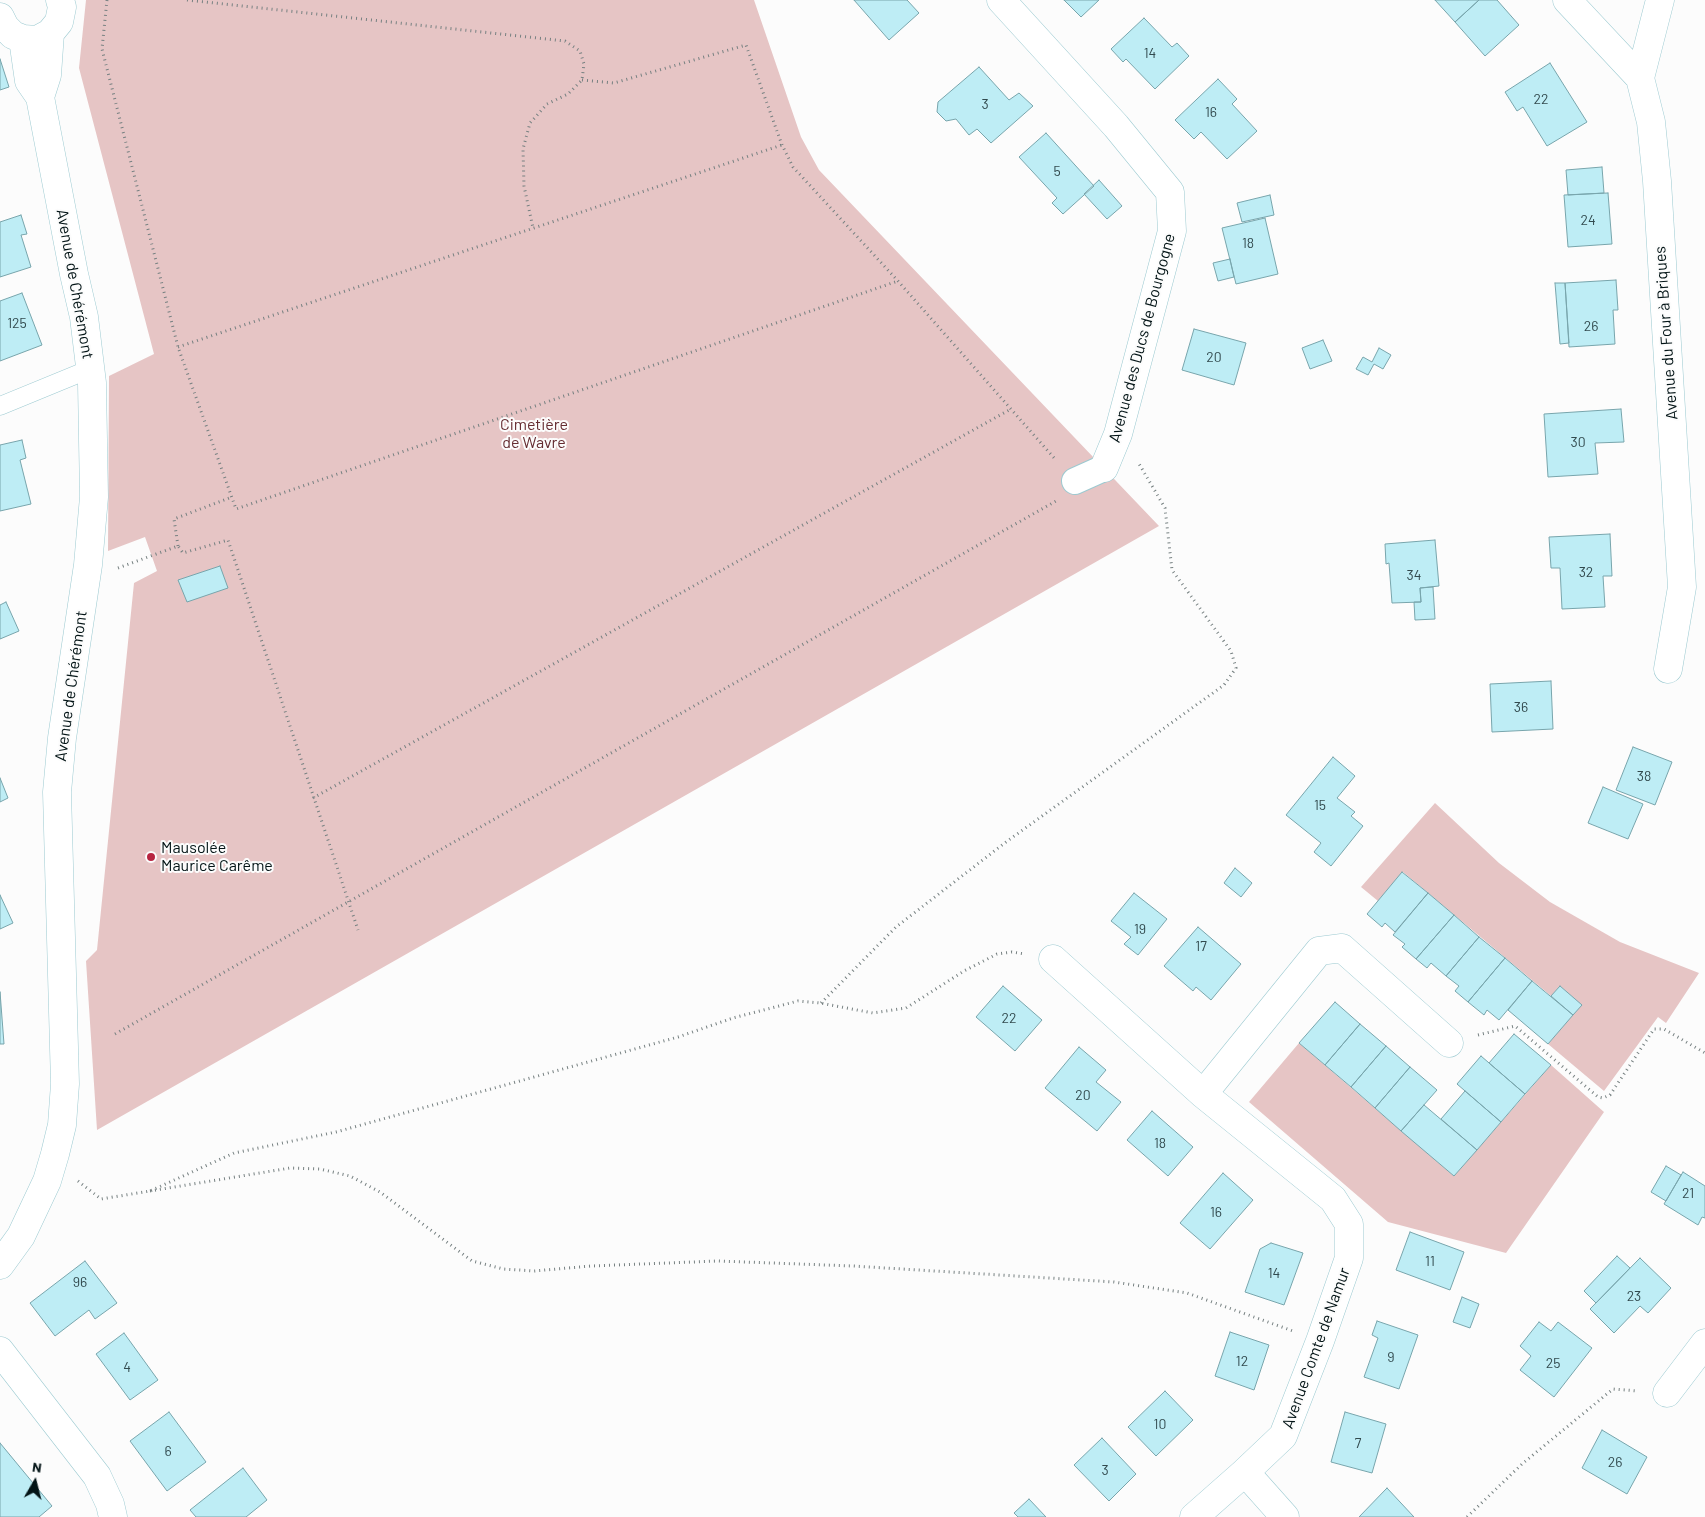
<!DOCTYPE html>
<meta charset="utf-8">
<style>
body{margin:0}
#map{position:relative;width:1705px;height:1517px;overflow:hidden;background:#fcfcfc;font-family:Barlow,sans-serif}
canvas{display:block}
.north{position:absolute;left:10px;top:1457px;width:50px;height:50px;-webkit-text-stroke:4px #fcfcfc;paint-order:stroke;rotate:8deg;font-size:14px;font-weight:700;line-height:20px;text-align:center;color:#031416}
.north::after{content:'';display:block;margin:auto;width:18px;height:22px;background:#031416;clip-path:polygon(50% 0,100% 100%,50% 72%,0 100%)}
</style>
<div id="map">
<canvas width="1705" height="1517"></canvas>
<div class="north">N</div>
</div>
<script>
const g = document.querySelector('canvas').getContext('2d');
g.lineJoin = 'round';
function paint(path, color) {
  g.fillStyle = color;
  g.fill(path, 'evenodd');
}
function poly(rows) {
  const path = new Path2D();
  for (const r of rows) {
    path.moveTo(r[0], r[1]);
    for (let i = 2; i < r.length; i += 2) path.lineTo(r[i], r[i + 1]);
  }
  return path;
}
function stroke(path, color, width, dash) {
  g.strokeStyle = color;
  g.lineWidth = width;
  g.lineCap = dash ? 'butt' : 'round';
  g.setLineDash(dash || []);
  g.stroke(path);
}
function label(font, color, halo, rows, align = 'center') {
  g.font = font + ' Barlow,sans-serif';
  g.lineWidth = 4;
  g.setLineDash([]);
  g.textBaseline = 'middle';
  g.strokeStyle = halo;
  g.fillStyle = color;
  for (const [text, x, y, turn = 0] of rows) {
    g.save();
    g.translate(x, y);
    g.rotate((+turn || 0) * Math.PI / 180);
    g.textAlign = isNaN(turn) ? turn : align;
    if (halo) g.strokeText(text, 0, 0);
    g.fillText(text, 0, 0);
    g.restore();
  }
}
paint(poly([
 [86,0,754,0,801,137,819,170,1159,526,97,1130,86,961,97,950,134,583,157,571,145,537,108,551,109,376,154,354,79,68],
 [1435,803,1499,863,1550,902,1620,942,1699,973,1666,1023,1658,1017,1604,1091,1548,1044,1581,1005,1560,986,1551,996,1403,872,1378,901,1361,887],
 [1299,1043,1454,1176,1551,1065,1604,1112,1506,1253,1388,1222,1249,1102]
]), '#e6c5c5');
const building = poly([
 [854,0,907,0,919,13,889,40,854,0],
 [1064,0,1099,0,1081,17,1064,0],
 [1435,0,1479,0,1455,22,1435,0],
 [1479,0,1497,0,1519,25,1485,56,1455,22,1479,0],
 [1144,18,1172,47,1177,43,1189,56,1155,89,1126,59,1123,62,1111,49,1144,18],
 [0,59,9,87,0,90,0,59],
 [1550,63,1587,122,1547,146,1523,107,1517,111,1505,92,1550,63],
 [979,67,1009,100,1019,93,1033,106,991,143,977,129,969,135,956,119,946,121,937,112,938,102,979,67],
 [1218,79,1237,99,1232,104,1257,131,1227,159,1201,132,1194,139,1175,120,1218,79],
 [1046,133,1094,186,1063,214,1052,203,1057,198,1019,157,1046,133],
 [1602,167,1604,193,1568,195,1566,170,1602,167],
 [1099,180,1122,206,1107,219,1084,194,1099,180],
 [1608,193,1612,244,1568,247,1564,195,1608,193],
 [1270,195,1274,215,1242,222,1237,203,1270,195],
 [21,215,27,234,21,235,31,267,0,277,0,222,21,215],
 [1265,218,1278,274,1236,284,1222,228,1265,218],
 [1230,259,1234,277,1218,281,1213,263,1230,259],
 [1616,280,1618,310,1613,310,1615,344,1569,347,1565,283,1616,280],
 [1555,283,1565,283,1569,343,1560,344,1555,283],
 [22,293,42,345,0,361,0,301,22,293],
 [1194,329,1246,343,1234,385,1182,370,1194,329],
 [1323,340,1332,361,1310,369,1302,348,1323,340],
 [1379,348,1391,355,1383,369,1374,364,1368,375,1356,369,1363,357,1372,362,1379,348],
 [1621,409,1624,442,1595,443,1598,474,1548,477,1544,414,1621,409],
 [22,440,26,458,20,460,31,504,0,511,0,445,22,440],
 [1610,534,1612,576,1603,576,1605,607,1562,609,1560,568,1551,568,1549,537,1610,534],
 [1435,540,1439,586,1420,588,1421,602,1392,603,1389,563,1386,564,1385,544,1435,540],
 [220,566,228,588,187,602,178,580,220,566],
 [1433,587,1435,619,1415,620,1414,602,1421,602,1420,588,1433,587],
 [6,602,19,631,0,639,0,605,6,602],
 [1551,681,1553,729,1492,732,1490,684,1551,681],
 [1633,747,1672,762,1655,805,1616,790,1633,747],
 [1333,757,1355,776,1337,798,1355,812,1351,816,1363,826,1331,866,1314,852,1321,843,1286,815,1333,757],
 [0,778,8,798,0,802,0,778],
 [1603,787,1643,804,1628,839,1588,823,1603,787],
 [1235,868,1252,883,1241,897,1224,883,1235,868],
 [1402,872,1428,893,1395,932,1385,923,1382,927,1367,914,1402,872],
 [1134,893,1167,919,1138,955,1124,944,1131,937,1111,921,1134,893],
 [1428,893,1454,915,1416,959,1402,947,1405,944,1393,935,1428,893],
 [0,895,13,923,0,929,0,895],
 [1454,915,1479,937,1446,976,1431,963,1427,968,1416,959,1454,915],
 [1198,927,1241,964,1211,1000,1196,987,1193,991,1164,966,1198,927],
 [1479,937,1505,958,1468,1002,1455,991,1459,986,1446,976,1479,937],
 [1505,958,1532,981,1499,1020,1487,1010,1484,1015,1468,1002,1505,958],
 [1532,981,1573,1015,1548,1044,1508,1010,1532,981],
 [1003,986,1042,1020,1015,1051,976,1017,1003,986],
 [1560,986,1582,1005,1573,1015,1551,996,1560,986],
 [0,992,4,1044,0,1044,0,992],
 [1335,1002,1360,1024,1325,1065,1299,1043,1335,1002],
 [1360,1024,1386,1046,1351,1087,1325,1065,1360,1024],
 [1514,1034,1551,1065,1525,1094,1489,1063,1514,1034],
 [1386,1046,1410,1067,1375,1108,1351,1087,1386,1046],
 [1079,1047,1106,1070,1096,1082,1121,1102,1097,1131,1045,1088,1079,1047],
 [1481,1056,1525,1094,1501,1122,1457,1084,1481,1056],
 [1410,1067,1437,1090,1401,1131,1375,1108,1410,1067],
 [1465,1091,1501,1122,1477,1150,1441,1119,1465,1091],
 [1424,1105,1477,1150,1454,1176,1401,1131,1424,1105],
 [1152,1111,1193,1147,1168,1176,1127,1140,1152,1111],
 [1666,1166,1681,1175,1666,1201,1651,1192,1666,1166],
 [1683,1172,1705,1186,1705,1218,1702,1217,1698,1225,1664,1204,1683,1172],
 [1223,1173,1253,1200,1210,1249,1180,1223,1223,1173],
 [1410,1232,1464,1252,1450,1290,1396,1270,1410,1232],
 [1271,1243,1303,1253,1284,1305,1245,1292,1260,1249,1271,1243],
 [1617,1256,1630,1268,1596,1303,1584,1291,1617,1256],
 [1640,1258,1671,1288,1648,1313,1640,1306,1614,1333,1590,1309,1640,1258],
 [85,1261,117,1303,95,1319,89,1310,55,1336,30,1303,85,1261],
 [1462,1297,1479,1304,1470,1328,1453,1322,1462,1297],
 [1377,1321,1418,1335,1399,1389,1364,1377,1378,1338,1372,1335,1377,1321],
 [1539,1322,1551,1331,1558,1322,1592,1348,1554,1397,1520,1370,1531,1356,1520,1346,1539,1322],
 [1230,1332,1269,1345,1254,1390,1215,1376,1230,1332],
 [124,1333,158,1380,130,1400,96,1354,124,1333],
 [1165,1391,1193,1420,1156,1456,1128,1427,1165,1391],
 [169,1412,206,1462,167,1491,130,1441,169,1412],
 [1345,1412,1386,1424,1372,1473,1331,1462,1345,1412],
 [1602,1430,1647,1457,1627,1494,1582,1468,1602,1430],
 [1102,1438,1136,1474,1109,1501,1074,1465,1102,1438],
 [0,1443,52,1506,39,1517,0,1517,0,1443],
 [243,1468,267,1500,246,1517,196,1517,190,1510,243,1468],
 [1387,1488,1414,1517,1359,1517,1387,1488],
 [1029,1499,1046,1517,1018,1517,1014,1513,1029,1499]
]);
paint(building, '#beedf5');
stroke(building, '#78a5ac', 1);
const service = poly([
 [0,406,90,369]
]);
const pedestrian = poly([
 [1075,481,1104,468]
]);
const minor = poly([
 [1001,0,1116,126,1170,192,1172,231,1118,434,1104,468],
 [1567,0,1640,78],
 [1660,0,1640,78,1651,122,1657,181,1682,587,1668,669],
 [0,17,5,27,13,35,23,39,37,40,50,33,59,22,62,7,60,0],
 [40,97,47,75,50,33],
 [1053,959,1203,1094,1333,1199,1349,1224,1349,1258,1320,1341,1283,1436,1245,1472,1285,1517],
 [1203,1094,1319,951,1342,948,1449,1043],
 [0,1265,21,1236,47,1181,55,1154,62,1125,65,1084,57,792,62,738,88,565,94,497,92,383,84,317,74,274,40,97,29,81,23,39],
 [0,1351,97,1476,110,1504,113,1517],
 [1667,1393,1705,1343],
 [1194,1517,1245,1472]
]);
stroke(service, '#9ccad1', 19);
stroke(pedestrian, '#9ccad1', 28);
stroke(minor, '#9ccad1', 29);
stroke(poly([
 [107,0,102,49,178,347,236,509,898,281],
 [187,0,565,41,580,51,584,64,582,80,568,94,547,104,530,123,523,149,524,186,533,228],
 [582,80,614,83,746,45,782,145,793,167,898,281,1056,460],
 [178,347,782,145],
 [178,546,174,519,232,497],
 [118,568,178,546,183,553,228,540,358,930],
 [313,798,1011,409],
 [821,1003,896,927,1006,842,1224,685,1236,668,1231,651,1172,570,1165,508,1138,462],
 [115,1034,1056,501],
 [1478,1035,1515,1026,1598,1097,1603,1098,1610,1095,1654,1029,1664,1029,1705,1053],
 [78,1181,101,1199,150,1191,234,1153,336,1132,678,1037,733,1018,798,1001,820,1003,873,1013,906,1008,964,971,997,954,1012,952,1025,954],
 [150,1191,290,1168,320,1169,350,1176,380,1192,472,1261,503,1269,534,1271,591,1266,718,1261,853,1266,1114,1282,1187,1293,1293,1331],
 [1467,1517,1522,1464,1613,1389,1638,1391]
]), '#768081', 3, [1, 4]);
stroke(service, '#fff', 18);
stroke(pedestrian, '#fff', 26);
stroke(minor, '#fff', 28);
for (const [x, y, r, color] of [
 [151,857,5,"#b72541"]
]) {
  const dot = new Path2D();
  dot.arc(x, y, r, 0, 2 * Math.PI);
  g.fillStyle = color;
  g.fill(dot);
  stroke(dot, '#fcfcfc', 2);
}
label('14px', '#324a4e', null, [
 ["14",1150,53],
 ["22",1541,99],
 ["3",985,104],
 ["16",1211,112],
 ["5",1057,171],
 ["24",1588,220],
 ["18",1248,243],
 ["125",17,323],
 ["26",1591,326],
 ["20",1214,357],
 ["30",1578,442],
 ["32",1586,572],
 ["34",1414,575],
 ["36",1521,707],
 ["38",1644,776],
 ["15",1320,805],
 ["19",1140,929],
 ["17",1201,946],
 ["22",1009,1018],
 ["20",1083,1095],
 ["18",1160,1143],
 ["21",1688,1193],
 ["16",1216,1212],
 ["11",1430,1261],
 ["14",1274,1273],
 ["96",80,1282],
 ["23",1634,1296],
 ["9",1391,1357],
 ["12",1242,1361],
 ["25",1553,1363],
 ["4",127,1367],
 ["10",1160,1424],
 ["7",1358,1443],
 ["6",168,1451],
 ["26",1615,1462],
 ["3",1105,1470]
]);
label('16px', '#031416', '#fcfcfc', [
 ["Avenue de Chérémont",75,284,80],
 ["Avenue du Four à Briques",1666,333,-94],
 ["Avenue des Ducs de Bourgogne",1142,338,-75],
 ["Avenue de Chérémont",71,686,-82],
 ["Avenue Comte de Namur",1316,1348,-70]
]);
label('16px', '#652c31', '#fcfcfc', [
 ["Cimetière",534,425],
 ["de Wavre",534,443]
]);
label('16px', '#031416', '#fcfcfc', [
 ["Mausolée",161,848],
 ["Maurice Carême",161,866]
], 'left');
</script>
